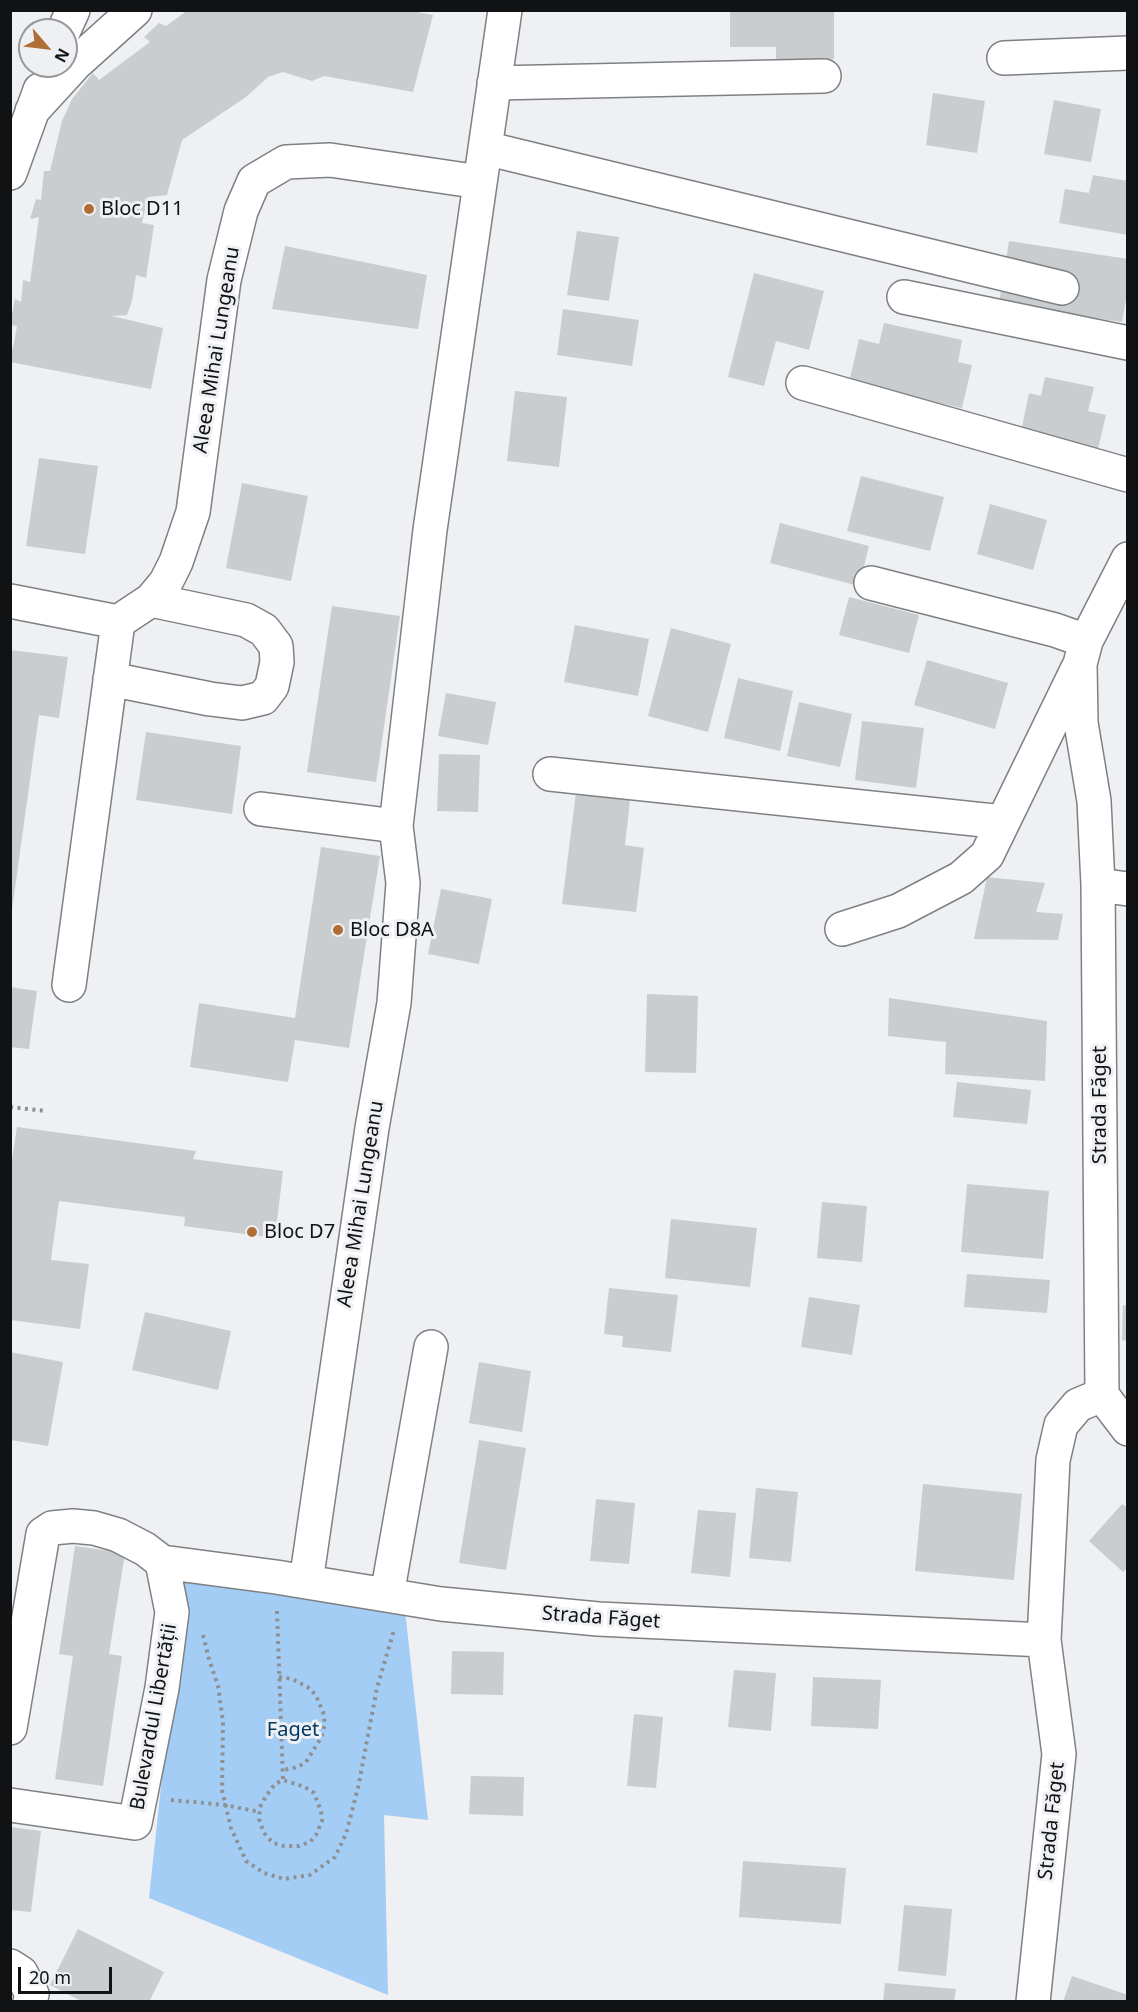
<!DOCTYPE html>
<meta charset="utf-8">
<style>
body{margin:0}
#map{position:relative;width:1138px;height:2012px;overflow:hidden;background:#eef0f3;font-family:"Noto Sans",sans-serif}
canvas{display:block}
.frame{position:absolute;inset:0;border:12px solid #111213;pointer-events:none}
.north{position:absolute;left:18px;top:18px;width:60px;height:60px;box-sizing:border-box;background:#eef0f3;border:2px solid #969799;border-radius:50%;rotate:118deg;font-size:16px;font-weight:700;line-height:24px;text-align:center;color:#111213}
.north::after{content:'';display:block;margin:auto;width:21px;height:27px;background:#ae6e36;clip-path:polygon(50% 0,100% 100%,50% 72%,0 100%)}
.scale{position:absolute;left:18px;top:1967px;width:94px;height:27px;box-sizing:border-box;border:3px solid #111213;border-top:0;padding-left:8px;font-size:18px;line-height:21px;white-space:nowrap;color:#111213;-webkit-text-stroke:4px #eef0f3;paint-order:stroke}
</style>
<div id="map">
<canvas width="1138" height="2012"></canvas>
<div class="frame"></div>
<div class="north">N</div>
<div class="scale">20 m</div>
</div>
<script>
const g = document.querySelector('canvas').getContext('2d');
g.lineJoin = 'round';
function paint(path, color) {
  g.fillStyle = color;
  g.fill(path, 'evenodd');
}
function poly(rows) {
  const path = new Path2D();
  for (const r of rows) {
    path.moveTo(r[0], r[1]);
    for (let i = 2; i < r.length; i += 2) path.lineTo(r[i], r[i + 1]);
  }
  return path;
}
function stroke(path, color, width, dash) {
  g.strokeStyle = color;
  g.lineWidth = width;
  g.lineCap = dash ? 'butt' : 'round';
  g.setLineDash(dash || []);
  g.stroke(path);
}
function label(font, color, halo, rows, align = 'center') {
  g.font = font + ' "Noto Sans",sans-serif';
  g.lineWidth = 6;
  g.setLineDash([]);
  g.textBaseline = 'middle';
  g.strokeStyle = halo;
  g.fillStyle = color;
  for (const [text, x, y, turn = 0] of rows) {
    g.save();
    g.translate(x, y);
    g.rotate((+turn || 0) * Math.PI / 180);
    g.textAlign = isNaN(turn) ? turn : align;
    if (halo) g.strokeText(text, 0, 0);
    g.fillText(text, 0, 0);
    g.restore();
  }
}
paint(poly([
 [184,1572,405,1610,428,1820,384,1815,388,1995,149,1898]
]), '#a3cdf4');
paint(poly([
 [188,10,406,10,433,15,413,92,324,76,312,81,283,72,268,77,246,97,182,140,167,195,148,197,142,223,154,225,146,278,136,275,132,301,127,315,112,316,163,328,151,389,10,362,10,348,13,348,17,326,10,325,15,299,21,302,23,280,30,282,39,217,30,219,36,199,41,200,44,171,50,171,62,121,72,99,93,73,99,80,150,42,144,37,159,23,166,26],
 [730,10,834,10,834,59,776,60,776,47,730,47],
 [933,93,985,101,977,153,926,145],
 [1054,100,1101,109,1091,162,1044,154],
 [1093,175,1128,181,1128,235,1059,223,1065,189,1089,193],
 [577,231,619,237,609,301,567,295],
 [1009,241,1128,259,1128,288,1122,322,999,303],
 [285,246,427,275,418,329,272,309],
 [754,273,824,291,809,350,776,341,764,386,728,377],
 [563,309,639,320,632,366,557,355],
 [884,323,962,340,958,362,972,365,962,408,849,383,859,339,879,344],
 [1045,377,1094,387,1088,411,1106,415,1098,449,1021,432,1029,393,1041,396],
 [515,391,567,397,559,467,507,461],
 [39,458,98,466,85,554,26,546],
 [861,476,944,497,930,551,847,531],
 [242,483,308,496,291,581,226,568],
 [990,504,1047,520,1033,570,977,554],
 [780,523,869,546,859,586,770,563],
 [849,597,919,615,909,653,839,635],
 [332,606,400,616,376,782,307,772],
 [575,625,649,639,638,696,564,682],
 [671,628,731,644,708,732,648,716],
 [10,650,68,657,59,718,39,715,12,910],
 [927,660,1008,683,995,729,914,705],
 [738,678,793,691,780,751,724,738],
 [446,693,496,702,488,745,438,736],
 [799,702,852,714,840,767,787,756],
 [862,721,924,728,916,788,855,780],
 [146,732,241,746,232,814,136,800],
 [439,754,480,755,478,812,437,811],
 [577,784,631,791,625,845,644,848,636,912,562,904],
 [321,847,380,856,349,1048,295,1040,288,1082,190,1067,199,1003,295,1018],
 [987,877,1045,883,1036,912,1063,914,1058,940,974,939],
 [441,889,492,899,479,964,428,954],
 [10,987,37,991,29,1049,10,1047],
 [647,994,698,996,696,1073,645,1072],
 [889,998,1047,1021,1045,1081,945,1074,946,1042,888,1036],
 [957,1082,1031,1090,1027,1124,953,1117],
 [17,1127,196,1151,193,1159,283,1171,275,1238,184,1226,185,1217,59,1201,51,1260,89,1264,80,1329,10,1320,10,1172],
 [967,1184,1049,1191,1043,1259,961,1252],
 [822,1202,867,1206,862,1262,817,1258],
 [671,1219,757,1228,750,1287,665,1278],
 [967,1274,1050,1280,1047,1313,964,1307],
 [609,1288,678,1295,671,1352,622,1347,623,1336,604,1334],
 [809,1297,860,1305,852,1355,801,1347],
 [1123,1305,1128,1306,1128,1341,1122,1340],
 [145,1312,231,1331,218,1390,132,1370],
 [10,1352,63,1362,48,1446,10,1440],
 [479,1362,531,1371,522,1432,469,1423],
 [479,1440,526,1448,506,1570,459,1563],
 [923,1484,1022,1494,1014,1580,915,1571],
 [756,1488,798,1492,791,1562,749,1558],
 [596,1499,635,1503,629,1564,590,1561],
 [1122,1504,1128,1508,1128,1567,1123,1572,1089,1541],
 [698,1510,736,1513,730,1577,691,1573],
 [75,1546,125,1553,109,1654,122,1656,103,1786,55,1779,73,1656,59,1654],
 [452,1651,504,1652,503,1695,451,1694],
 [734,1670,776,1673,771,1731,728,1727],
 [813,1677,881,1680,878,1729,811,1726],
 [634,1714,663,1717,656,1788,627,1786],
 [471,1776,524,1777,523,1816,469,1814],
 [10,1827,41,1831,31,1912,10,1910],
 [743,1861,846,1868,841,1924,739,1917],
 [904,1905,952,1909,946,1976,898,1971],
 [78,1929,164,1972,149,2002,83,2002,50,1985],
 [1072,1976,1128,1995,1128,2002,1063,2002],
 [885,1983,956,1989,954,2002,883,2002]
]), '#cacdcf');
const minor = poly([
 [1004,58,1128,53],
 [494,83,824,76],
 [485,148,1062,288],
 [904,297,1128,343],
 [803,383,1128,475],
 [871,583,1055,630,1086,641],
 [10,601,118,622,151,600,166,582,176,562,193,512,224,280,241,211,254,181,286,162,330,160,480,182],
 [110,679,210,699,242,703,263,698,272,686,277,662,276,646,264,630,246,620,151,600],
 [550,774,1003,822],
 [261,809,396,826],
 [1098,885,1128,889],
 [842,929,898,911,961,878,987,855,1078,668],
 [69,985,118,622],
 [1102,1395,1098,885,1094,801,1081,723,1080,664,1086,641,1128,559],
 [1102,1395,1128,1429],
 [162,1562,276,1577,441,1604,598,1619,1044,1640],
 [306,1582,372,1128,394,1003,403,883,396,826,430,530,505,10],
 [387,1595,431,1347],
 [10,1728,43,1534,52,1528,73,1526,94,1528,118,1535,145,1549,162,1562,172,1612,162,1688,135,1823,10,1805],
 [10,1966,21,1973,32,1994,30,2002],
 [1033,2002,1059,1754,1044,1640,1053,1460,1061,1425,1078,1405,1102,1395]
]);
const major = poly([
 [64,30,73,10],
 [32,111,75,64,135,10],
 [10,173,40,90]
]);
stroke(minor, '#7e8082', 36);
stroke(major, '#7e8082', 36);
stroke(poly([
 [10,1107,46,1111],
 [277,1611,283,1780,275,1784,266,1796,260,1807,259,1819,264,1833,273,1843,284,1846,299,1846,310,1842,316,1835,322,1821,321,1811,314,1793,305,1787,283,1780],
 [203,1635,209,1659,218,1686,223,1722,222,1790,231,1828,246,1861,264,1873,284,1879,310,1875,335,1857,346,1834,358,1788,377,1688,394,1630],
 [279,1677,292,1679,311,1689,317,1698,323,1712,325,1724,321,1738,306,1762,298,1767,283,1770],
 [171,1800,225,1805,260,1812]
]), '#8f9093', 4, [3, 4.5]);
stroke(minor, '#fff', 33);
stroke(major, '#fff', 33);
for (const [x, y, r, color] of [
 [89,209,6,"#ae6e36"],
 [338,930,6,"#ae6e36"],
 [252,1232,6,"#ae6e36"]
]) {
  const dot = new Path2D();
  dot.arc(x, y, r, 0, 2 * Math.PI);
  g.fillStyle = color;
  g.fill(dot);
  stroke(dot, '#eef0f3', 2);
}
label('20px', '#111213', '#eef0f3', [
 ["Bloc D11",101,209],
 ["Bloc D8A",350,930],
 ["Bloc D7",264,1232]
], 'left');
label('20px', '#111213', '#eef0f3', [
 ["Aleea Mihai Lungeanu",217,350,-81],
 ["Strada Făget",1100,1105,-90],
 ["Aleea Mihai Lungeanu",361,1204,-81],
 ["Strada Făget",601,1618,4],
 ["Bulevardul Libertății",154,1717,-80],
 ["Strada Făget",1052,1821,-84]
]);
label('20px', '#003a63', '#eef0f3', [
 ["Faget",293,1730]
]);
</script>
